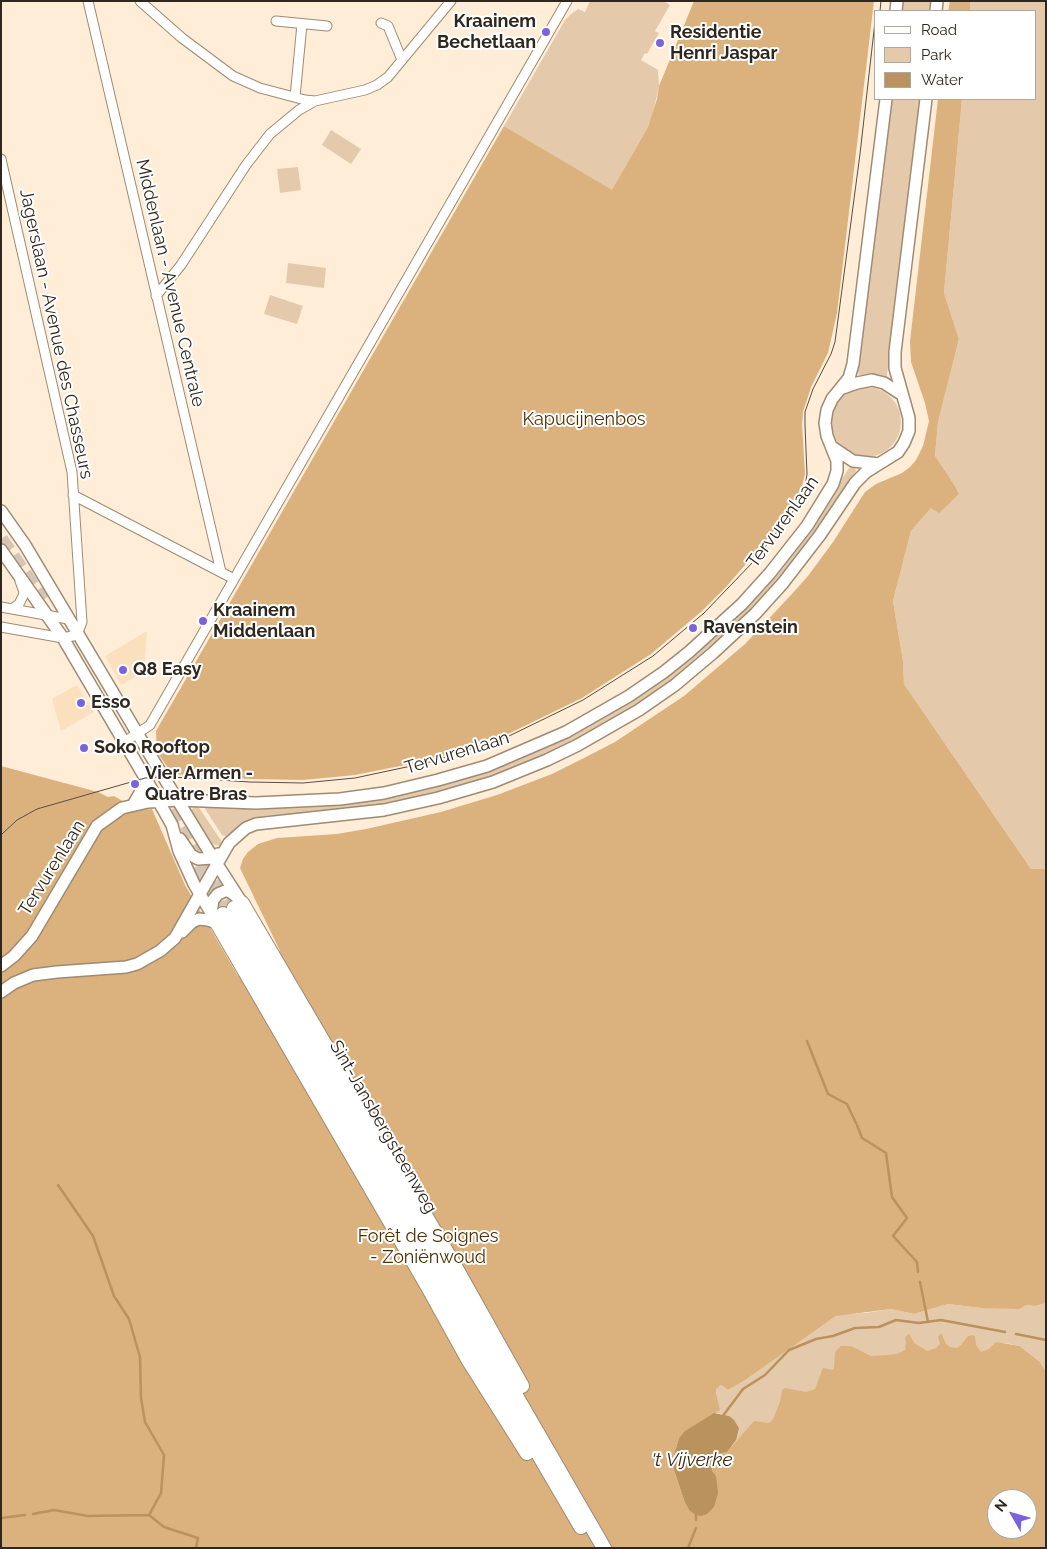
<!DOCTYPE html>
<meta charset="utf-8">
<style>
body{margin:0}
#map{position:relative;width:1047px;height:1549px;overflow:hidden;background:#ffedd7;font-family:Raleway,sans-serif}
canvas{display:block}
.frame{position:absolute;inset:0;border:2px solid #2f271d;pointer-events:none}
.legend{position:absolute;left:874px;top:10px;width:162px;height:90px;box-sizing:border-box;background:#fff;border:1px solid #aca9a5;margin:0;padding:6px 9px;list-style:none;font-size:15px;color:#2f271d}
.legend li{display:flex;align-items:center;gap:10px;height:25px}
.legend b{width:25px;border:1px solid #aca9a5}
.north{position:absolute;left:987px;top:1489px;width:50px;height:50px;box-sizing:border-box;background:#fff;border:1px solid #aca9a5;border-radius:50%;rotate:308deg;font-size:14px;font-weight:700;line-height:20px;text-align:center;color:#2f271d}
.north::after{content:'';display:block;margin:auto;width:18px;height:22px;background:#7b62dd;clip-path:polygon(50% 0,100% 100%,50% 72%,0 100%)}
</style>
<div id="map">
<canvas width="1047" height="1549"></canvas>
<div class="frame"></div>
<ul class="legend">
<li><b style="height:6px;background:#fff"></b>Road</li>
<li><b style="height:14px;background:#e4caab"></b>Park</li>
<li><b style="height:14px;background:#b9925d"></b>Water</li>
</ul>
<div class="north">N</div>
</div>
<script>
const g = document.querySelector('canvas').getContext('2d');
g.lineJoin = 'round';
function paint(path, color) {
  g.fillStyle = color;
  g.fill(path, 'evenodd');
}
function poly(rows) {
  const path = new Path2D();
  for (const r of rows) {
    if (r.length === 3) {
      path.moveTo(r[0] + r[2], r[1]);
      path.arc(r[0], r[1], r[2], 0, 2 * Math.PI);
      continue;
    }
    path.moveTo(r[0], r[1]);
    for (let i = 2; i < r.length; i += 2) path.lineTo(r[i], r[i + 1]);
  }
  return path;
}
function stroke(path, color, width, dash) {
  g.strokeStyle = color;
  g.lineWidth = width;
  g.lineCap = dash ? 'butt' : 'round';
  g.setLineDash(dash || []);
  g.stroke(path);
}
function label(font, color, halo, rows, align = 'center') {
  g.font = font + ' Raleway,sans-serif';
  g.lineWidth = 4;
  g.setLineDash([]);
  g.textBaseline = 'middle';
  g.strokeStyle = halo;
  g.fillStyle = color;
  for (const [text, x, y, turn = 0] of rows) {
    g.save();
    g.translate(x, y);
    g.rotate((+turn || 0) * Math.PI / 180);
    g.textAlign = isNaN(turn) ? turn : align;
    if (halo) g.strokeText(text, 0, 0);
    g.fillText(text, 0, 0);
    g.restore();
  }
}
paint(poly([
 [147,631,144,672,121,685,105,656],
 [77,685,94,712,61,731,52,699]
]), '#fbe0be');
paint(poly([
 [590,1,664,1,670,5,655,31,659,33,647,54,645,53,641,60,658,70,659,86,653,113,648,127,612,191,504,126,565,20,570,15,578,9,585,12],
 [901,1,931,1,930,11,900,11],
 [970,1,1046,1,1046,869,1031,869,904,684,903,661,893,601,911,531,931,508,959,494,955,486,935,457,938,422,959,339,944,293,962,99,1036,99,1036,11,970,11],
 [890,99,920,99,887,375,886,378,872,375,859,375,857,370],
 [331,130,361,149,351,164,322,145],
 [298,167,301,190,280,193,277,169],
 [288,263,326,268,324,288,286,283],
 [270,295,303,306,297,324,264,314],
 [866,422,35],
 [852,466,855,468,856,471,848,484,797,558,743,620,704,655,667,685,622,715,587,735,554,752,492,777,460,787,388,804,311,813,264,816,243,824,227,837,222,835,205,809,207,806,271,808,336,804,499,766,696,651,831,496,849,468],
 [195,805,198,806,222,842,219,846,213,844,191,811],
 [1046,1303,1046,1372,1040,1362,1020,1346,1005,1343,696,1515,723,1414,714,1413,717,1388,721,1385,728,1390,744,1381,836,1316,842,1314,866,1313,891,1309,914,1314,948,1304,981,1308,1026,1305,1035,1306]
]), '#e4caab');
paint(poly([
 [694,1,874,1,837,313,828,353,811,387,803,412,802,425,805,474,802,486,790,512,727,586,702,611,651,654,582,698,506,735,430,760,355,775,303,780,250,779,172,774,157,752,156,731,504,126,612,190,648,127,657,99,659,86],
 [950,1,970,1,970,11,948,11],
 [938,99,962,99,944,293,959,339,938,422,935,456,955,486,959,494,939,513,931,508,911,531,893,601,903,661,904,684,1031,869,1046,869,1046,1303,1035,1306,1026,1305,1019,1309,981,1308,948,1304,914,1314,891,1309,836,1316,744,1381,728,1390,721,1385,717,1388,716,1393,720,1410,686,1431,679,1438,673,1458,674,1470,685,1503,689,1510,716,1476,712,1471,712,1460,715,1454,727,1452,754,1421,769,1423,773,1419,780,1402,782,1390,785,1388,806,1392,815,1389,823,1368,832,1370,834,1368,835,1352,841,1346,851,1346,871,1356,888,1355,897,1354,905,1350,906,1343,905,1338,908,1334,910,1335,914,1343,927,1351,936,1348,940,1344,938,1337,941,1333,946,1344,950,1347,957,1348,961,1345,968,1336,973,1335,975,1336,976,1345,981,1352,989,1349,996,1342,1020,1346,1040,1362,1046,1372,1046,1548,1,1548,1,766,98,792,108,797,114,796,138,810,152,809,185,885,238,976,280,951,240,868,243,859,248,852,258,844,277,838,337,834,366,829,441,812,497,795,552,774,584,758,615,742,684,696,745,644,791,595,808,576,833,542,865,492,876,484,902,473,910,467,916,460,923,446,929,421,925,403,911,362,910,341],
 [997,1499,1027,1499,1027,1529,997,1529]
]), '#dbb27d');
paint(poly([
 [714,1413,729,1416,734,1420,739,1428,736,1440,727,1452,716,1454,712,1460,712,1471,716,1476,718,1493,714,1507,707,1514,701,1516,696,1515,689,1510,685,1503,674,1470,673,1458,679,1438,685,1431]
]), '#b9925d');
stroke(poly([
 [807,1041,828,1094,847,1104,856,1123],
 [857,1125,862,1138,886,1153,892,1197,907,1218,893,1236,917,1262,918,1272],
 [58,1185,93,1236,114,1296,129,1319,140,1357,141,1398,145,1422,164,1455,161,1493,149,1515],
 [920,1282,928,1322],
 [1016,1334,1046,1340],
 [722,1417,743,1389,765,1375,789,1350,816,1339,833,1336,855,1328,879,1327,896,1320,919,1323,941,1320,1005,1332],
 [33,1514,54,1510,88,1516,149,1515,164,1527,198,1538,196,1548],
 [696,1514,696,1520],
 [1,1518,25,1515],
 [688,1548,696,1528]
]), '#b9925d', 2.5);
stroke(poly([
 [1,539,43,600],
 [165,789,234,908],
 [187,848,223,914]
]), '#d5c5b2', 14, [14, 7]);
const minor = poly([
 [88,1,221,572],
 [140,1,182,38,233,76,260,88,305,100,315,101],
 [276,21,327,26],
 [381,23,388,26,402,60],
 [295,97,302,24],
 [1,159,72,472,82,622,77,635,63,638,1,627],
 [156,296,181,265,246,165,270,134,299,110,315,101,365,90,377,85,388,77,451,1],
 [73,495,234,579],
 [1,607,68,619],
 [12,609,19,604,23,596,24,592,20,581],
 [124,742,150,725,567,1]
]);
const major = poly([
 [896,11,897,1],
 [936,11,937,1],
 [840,389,857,383,872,380,884,383,901,394],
 [832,447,853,461,879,464],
 [1,511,25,545,158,768,213,858,242,903],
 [1,550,63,638,147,781,172,825,179,851,194,884,217,923],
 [133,805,147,781],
 [180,839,191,855,198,859,213,858,218,854],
 [211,913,213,900,218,894,225,891,229,891,238,898],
 [182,932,192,922,199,919,208,920,217,923],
 [1,966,14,956,32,936,97,826,122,808,148,802,178,800,256,803,340,799,384,793,438,780,487,766,566,732,629,696,664,672,689,652,742,604,770,573,807,526,833,484,837,471,837,461,827,436,825,423,827,410,832,399,849,378,853,364,886,99],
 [1,992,14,983,33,975,57,972,126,967,137,964,160,951,175,938,229,843,246,828,256,824,384,810,438,798,493,782,547,760,578,745,639,710,675,685,713,653,755,614,783,583,820,535,855,483,866,472,898,452,904,443,909,431,909,418,895,368,895,352,926,99]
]);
const highway = poly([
 [242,903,452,1261,522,1386],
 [234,908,604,1548],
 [223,914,581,1527],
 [217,923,428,1287,469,1361,527,1453]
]);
stroke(minor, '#9f8b72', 11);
stroke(major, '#9f8b72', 14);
stroke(highway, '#9f8b72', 16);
stroke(minor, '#fff', 9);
stroke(major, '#fff', 11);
stroke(highway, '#fff', 14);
stroke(poly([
 [880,11,881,1],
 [1,835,17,820,37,809,145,778,172,777,250,782,303,783,355,778,430,762,507,737,583,700,653,656,704,613,753,562,792,513,805,487,807,474,805,425,805,412,813,389,831,354,835,342,860,154,876,13]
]), '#584e42', 1);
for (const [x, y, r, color] of [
 [546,32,5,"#7b62dd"],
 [660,43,5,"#7b62dd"],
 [203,621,5,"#7b62dd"],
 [693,628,5,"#7b62dd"],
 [123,670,5,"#7b62dd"],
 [81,703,5,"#7b62dd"],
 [84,748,5,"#7b62dd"],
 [135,784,5,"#7b62dd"]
]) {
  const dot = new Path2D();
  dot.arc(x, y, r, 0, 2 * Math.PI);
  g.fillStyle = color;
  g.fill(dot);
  stroke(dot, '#fff', 2);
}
label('bold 18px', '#2f271d', '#fff', [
 ["Kraainem",536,22,"right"],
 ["Bechetlaan",536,43,"right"],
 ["Residentie",670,33],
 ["Henri Jaspar",670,54],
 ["Kraainem",213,611],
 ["Middenlaan",213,632],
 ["Ravenstein",703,628],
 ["Q8 Easy",133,670],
 ["Esso",91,703],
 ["Soko Rooftop",94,748],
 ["Vier Armen -",145,774],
 ["Quatre Bras",145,795]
], 'left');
label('18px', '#2f271d', '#fff', [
 ["Middenlaan - Avenue Centrale",170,283,77],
 ["Jagerslaan - Avenue des Chasseurs",56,334,78],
 ["Tervurenlaan",783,522,-54],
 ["Tervurenlaan",457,753,-17],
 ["Tervurenlaan",52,868,-58],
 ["Sint-Jansbergsteenweg",383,1127,60]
]);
label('18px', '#4c3104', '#fff', [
 ["Kapucijnenbos",584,420],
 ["Forêt de Soignes",428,1237],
 ["- Zoniënwoud",428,1258]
]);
label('italic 19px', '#3d2b13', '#fff', [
 ["'t Vijverke",692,1460]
]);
</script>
